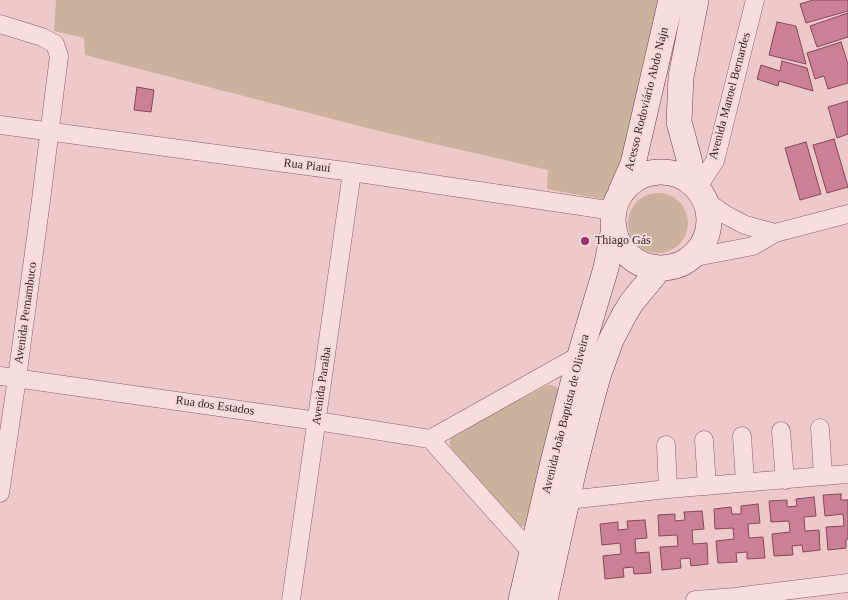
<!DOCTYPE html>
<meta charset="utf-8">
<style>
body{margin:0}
canvas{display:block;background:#edcac9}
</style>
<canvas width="848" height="600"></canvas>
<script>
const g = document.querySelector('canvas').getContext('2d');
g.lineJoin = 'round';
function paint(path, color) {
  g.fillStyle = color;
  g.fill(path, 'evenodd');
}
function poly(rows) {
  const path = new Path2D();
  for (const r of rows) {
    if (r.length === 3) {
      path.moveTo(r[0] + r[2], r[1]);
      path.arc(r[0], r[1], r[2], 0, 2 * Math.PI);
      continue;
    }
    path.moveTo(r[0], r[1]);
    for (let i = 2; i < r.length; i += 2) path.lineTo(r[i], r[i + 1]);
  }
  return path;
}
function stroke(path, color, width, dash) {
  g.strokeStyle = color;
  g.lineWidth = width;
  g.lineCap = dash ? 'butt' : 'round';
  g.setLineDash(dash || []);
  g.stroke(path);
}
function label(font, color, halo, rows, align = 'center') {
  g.font = font + ' "Times New Roman",serif';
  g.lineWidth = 4;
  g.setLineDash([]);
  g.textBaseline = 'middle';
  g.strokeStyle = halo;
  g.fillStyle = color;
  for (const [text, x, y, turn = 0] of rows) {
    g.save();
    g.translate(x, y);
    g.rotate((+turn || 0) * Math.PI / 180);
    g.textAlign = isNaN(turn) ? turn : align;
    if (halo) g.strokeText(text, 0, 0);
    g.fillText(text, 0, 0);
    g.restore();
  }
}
paint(poly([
 [56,0,663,0,617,191,602,199,547,189,548,170,379,131,85,55,84,38,54,31],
 [658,223,30],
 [548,385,552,385,557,387,559,389,526,526,520,526,517,525,451,448,450,442,450,438,456,432]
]), '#ccb19d');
const building = poly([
 [813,0,848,0,848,11,806,23,800,4,813,0],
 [848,13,848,37,817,47,810,26,848,13],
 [777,22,796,26,806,64,769,55,777,22],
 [841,42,848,64,848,83,828,89,824,76,815,79,807,53,841,42],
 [782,61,807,68,813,91,779,81,778,86,757,79,761,65,780,71,782,61],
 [137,87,154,90,151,112,134,110,137,87],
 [848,101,848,134,837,138,828,107,848,101],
 [834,139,848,187,827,193,813,145,834,139],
 [806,142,821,194,800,200,785,148,806,142],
 [841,494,841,500,848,500,848,539,846,539,846,548,828,550,826,527,844,526,843,514,825,516,823,495,841,494],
 [814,497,816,516,804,517,805,531,819,530,820,550,803,552,802,545,792,546,793,555,774,556,772,534,790,532,789,521,771,522,769,501,787,500,787,507,797,506,796,499,814,497],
 [758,504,760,523,748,524,749,538,763,537,765,558,747,559,747,552,736,553,737,562,718,563,716,541,734,539,733,528,715,529,714,509,731,507,732,514,741,514,741,506,758,504],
 [702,511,704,529,692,530,693,544,707,543,708,564,691,566,690,558,680,559,681,568,662,570,660,547,678,546,677,535,659,536,658,515,675,514,675,521,685,520,684,512,702,511],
 [645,520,647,538,635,539,636,553,649,552,651,573,634,574,633,567,623,568,624,577,605,579,603,556,621,554,620,543,602,545,600,524,618,522,618,530,628,529,627,521,645,520]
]);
paint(building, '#ca8195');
stroke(building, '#884558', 1);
const street = poly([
 [0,24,42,37,55,44,59,56,40,208,17,378,0,493],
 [0,125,352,172,614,211],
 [697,188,715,161,755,0],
 [706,201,726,215,745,225,775,233],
 [691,258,753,246,775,233,848,214],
 [0,376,317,421,430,439,580,355],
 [820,428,823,476],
 [781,431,785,480],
 [742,436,745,482],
 [430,439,532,553],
 [704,440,707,486],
 [666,445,668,489],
 [568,500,668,489,848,474],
 [291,600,352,172],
 [695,600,735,597,848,583]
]);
const secondary = poly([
 [661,220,48],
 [694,184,689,159,679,122,681,77,696,0],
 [621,191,633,164,671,0],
 [521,600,553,462,580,355,606,268,614,228],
 [545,600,574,469,588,413,598,376,611,340,624,315,632,302,660,268]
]);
stroke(street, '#895e65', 19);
stroke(secondary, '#6b4149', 26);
stroke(street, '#f8dddd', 18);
stroke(secondary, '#f8dddd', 25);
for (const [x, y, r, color] of [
 [585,241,5,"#963077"]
]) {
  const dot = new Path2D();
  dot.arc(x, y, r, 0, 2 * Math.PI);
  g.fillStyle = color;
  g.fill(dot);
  stroke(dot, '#f5dad9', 2);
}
label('12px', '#3a2126', '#f5dad9', [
 ["Avenida Manoel Bernardes",730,96,-75],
 ["Acesso Rodoviário Abdo Najn",647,99,-76],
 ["Rua Piauí",307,166,7],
 ["Avenida Pernambuco",26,313,-82],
 ["Avenida Paraíba",322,386,-82],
 ["Rua dos Estados",215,406,8],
 ["Avenida João Baptista de Oliveira",566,414,-76]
]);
label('12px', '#3a2126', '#f5dad9', [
 ["Thiago Gás",595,241]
], 'left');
</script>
